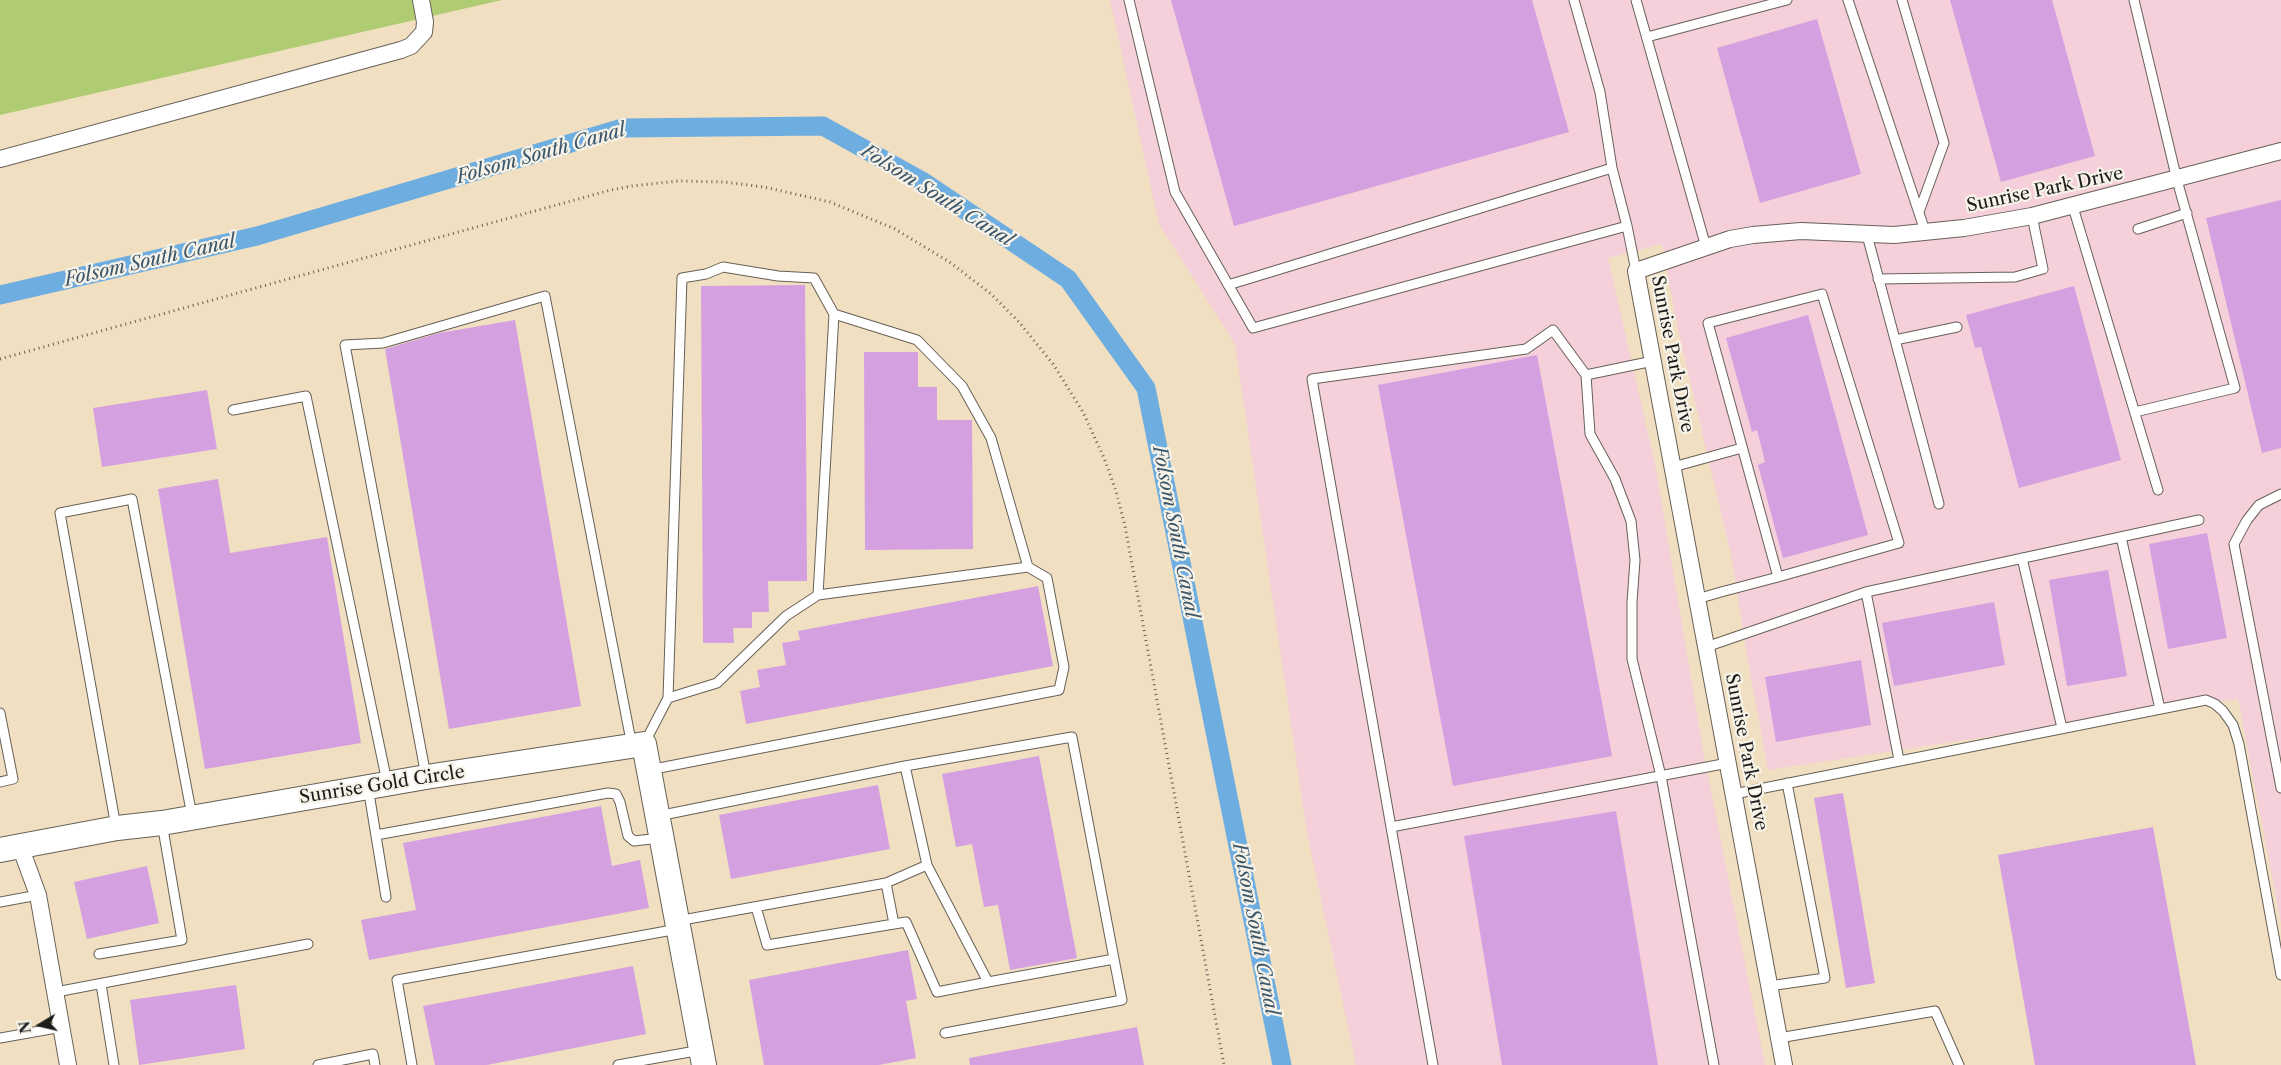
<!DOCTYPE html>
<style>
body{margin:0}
#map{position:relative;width:2281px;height:1065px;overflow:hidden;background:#f1dfc1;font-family:"Libre Caslon Text",serif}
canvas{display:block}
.north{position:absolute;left:15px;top:1000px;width:50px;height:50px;-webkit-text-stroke:4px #f7f3e8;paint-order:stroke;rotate:261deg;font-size:14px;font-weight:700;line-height:20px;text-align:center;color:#1c1c1c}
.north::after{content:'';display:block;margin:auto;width:18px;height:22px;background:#1c1c1c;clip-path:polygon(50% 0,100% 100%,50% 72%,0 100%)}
</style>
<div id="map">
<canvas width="2281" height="1065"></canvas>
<div class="north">N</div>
</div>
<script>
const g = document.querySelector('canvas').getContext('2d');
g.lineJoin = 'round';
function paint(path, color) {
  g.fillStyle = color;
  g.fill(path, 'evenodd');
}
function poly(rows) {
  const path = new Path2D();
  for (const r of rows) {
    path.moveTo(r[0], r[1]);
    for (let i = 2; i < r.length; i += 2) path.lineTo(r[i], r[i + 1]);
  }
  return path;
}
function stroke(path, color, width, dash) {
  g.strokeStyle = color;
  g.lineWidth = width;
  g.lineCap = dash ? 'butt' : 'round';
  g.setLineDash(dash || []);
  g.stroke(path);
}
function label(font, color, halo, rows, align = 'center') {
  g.font = font + ' "Libre Caslon Text",serif';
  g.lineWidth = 4.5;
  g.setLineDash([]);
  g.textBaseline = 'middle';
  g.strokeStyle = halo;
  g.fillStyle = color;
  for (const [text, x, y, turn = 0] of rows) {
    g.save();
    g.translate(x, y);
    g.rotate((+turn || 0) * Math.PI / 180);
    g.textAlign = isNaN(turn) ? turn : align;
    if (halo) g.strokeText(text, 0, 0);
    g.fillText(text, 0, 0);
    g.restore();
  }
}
paint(poly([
 [1110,0,2281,0,2281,923,2238,699,1768,770,1746,650,1732,560,1677,325,1662,244,1608,258,1655,464,1704,755,1765,1065,1356,1065,1307,833,1235,344,1159,224]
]), '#f5cfd9');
paint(poly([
 [0,0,502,0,0,115]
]), '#afcc73');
stroke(poly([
 [0,295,257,236,622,128,823,126,922,181,1068,279,1146,388,1282,1065]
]), '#6dade0', 19);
paint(poly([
 [1171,0,1532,0,1569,132,1234,226],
 [1950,0,2052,0,2095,156,2001,182],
 [1817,19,1861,174,1760,203,1717,48],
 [2281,200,2281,448,2262,453,2206,218],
 [805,285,807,581,768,581,769,612,752,612,752,628,733,628,734,643,703,643,701,286],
 [2074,286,2121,460,2019,488,1981,347,1975,348,1966,315],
 [1808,315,1868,535,1783,558,1758,465,1765,462,1757,430,1752,432,1726,338],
 [515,320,581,706,449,729,385,349,439,333],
 [864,352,918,352,918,387,937,387,937,420,972,420,973,549,865,550],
 [1537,355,1612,756,1453,786,1378,385],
 [207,390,217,449,102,467,93,408],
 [218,479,230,553,327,537,361,743,205,769,158,489],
 [2207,533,2227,638,2168,649,2149,544],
 [2108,570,2127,676,2067,686,2049,580],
 [1038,586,1053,666,746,724,740,691,760,687,757,670,786,665,782,643,800,640,798,631],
 [1994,602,2005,665,1894,686,1882,623],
 [1861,660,1871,725,1776,742,1765,677],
 [1039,756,1077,958,1010,970,998,905,984,907,972,844,956,847,942,774],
 [878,785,890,849,731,879,719,815],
 [1843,793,1875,983,1846,988,1814,798],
 [601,806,612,866,640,860,649,908,369,960,361,920,416,910,403,843],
 [1616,811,1658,1065,1502,1065,1464,836],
 [2153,827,2196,1065,2035,1065,1998,855],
 [147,866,159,923,87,939,74,882],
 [908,950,917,999,906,1001,916,1058,879,1065,764,1065,749,980],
 [633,966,646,1034,487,1065,435,1065,423,1006],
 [236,985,245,1049,139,1065,130,1000],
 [1137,1027,1144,1065,970,1065,969,1058]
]), '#d5a0e0');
const lane = poly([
 [1129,0,1175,192,1253,328,1627,226,1636,271],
 [1636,0,1706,247],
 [1848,0,1925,231],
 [1902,0,1944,143,1919,212],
 [2134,0,2177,180,2235,388,2135,412],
 [1647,37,1787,0],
 [1612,168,1627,226],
 [2073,207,2158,490],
 [2138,229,2187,213],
 [1867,235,1939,504],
 [1878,279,2015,277,2043,269,2032,216],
 [1228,285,1612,168,1600,92,1574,0],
 [1895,340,1957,327],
 [1586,375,1590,434,1615,479,1631,521,1635,560,1632,602,1632,659,1661,776,1714,1065],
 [233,410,306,396,387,782],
 [1673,467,1742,448],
 [2281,494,2259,505,2247,520,2234,544,2281,788],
 [2121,537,2160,709],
 [2022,558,2062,728],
 [1866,592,1899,760],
 [1697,599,1721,592,1778,577,1899,543,1822,294,1708,323,1778,577],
 [1706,647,1866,592,2199,520],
 [668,698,682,278,706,274,723,267,778,276,814,278,834,314],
 [0,713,13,779,0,782],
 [644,744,668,698,717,683,786,616,818,595,1028,567,991,438,962,386,917,340,834,314,818,595],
 [649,770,1059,690,1064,667,1047,578,1028,567],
 [426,776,345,345,383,343,545,296,632,746],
 [368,787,386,897],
 [1734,794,2206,700,2215,704,2223,711,2233,725,2239,744,2281,975],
 [658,816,905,766],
 [116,827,60,513,132,499,192,816],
 [1391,827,1312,379,1526,349,1553,330,1586,375,1653,361],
 [376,835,608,793,616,794,620,802,628,836,634,841,660,838],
 [0,902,38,895],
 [756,907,767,945,894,924,886,883],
 [677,921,886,883,927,865,988,982,1114,959,1072,737,905,766,927,865],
 [894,924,906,922,937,992,988,982],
 [99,954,182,940,162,823],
 [101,984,114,1065],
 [1769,986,1825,978,1787,783],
 [56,992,308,944],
 [945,1033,1122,1000,1114,959],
 [0,1038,62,1027],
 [1779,1038,1935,1011,1959,1065],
 [318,1065,373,1054,375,1065],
 [412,1065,397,980,678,929],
 [618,1065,701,1050],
 [1433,1065,1391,827,1728,763]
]);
const street = poly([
 [0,159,401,50,411,46,424,32,425,22,421,0],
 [20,846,38,895,68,1065],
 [1784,1065,1636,271,1730,239,1753,235,1801,231,1894,235,1964,228,2032,216,2281,151]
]);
const secondary = poly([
 [0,850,117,828,162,823,426,777,644,744,704,1065]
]);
stroke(lane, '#676056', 11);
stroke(street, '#676056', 18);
stroke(secondary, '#676056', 26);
stroke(poly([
 [0,359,346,263,611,190,632,186,678,181,724,182,764,187,830,202,895,229,951,263,991,294,1019,322,1053,364,1083,412,1104,458,1116,491,1125,526,1224,1065]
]), '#676056', 3, [1, 4]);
stroke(lane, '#fff', 9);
stroke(street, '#fff', 16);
stroke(secondary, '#fff', 24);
label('18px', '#1c1c1c', '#f7f3e8', [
 ["Sunrise Park Drive",2045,190,-12],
 ["Sunrise Park Drive",1672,354,79],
 ["Sunrise Park Drive",1746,752,79],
 ["Sunrise Gold Circle",382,785,-9]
]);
label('italic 19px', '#3c566a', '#f7f3e8', [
 ["Folsom South Canal",541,154,-16],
 ["Folsom South Canal",937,196,32],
 ["Folsom South Canal",150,261,-13],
 ["Folsom South Canal",1175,532,79],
 ["Folsom South Canal",1255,929,79]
]);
</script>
